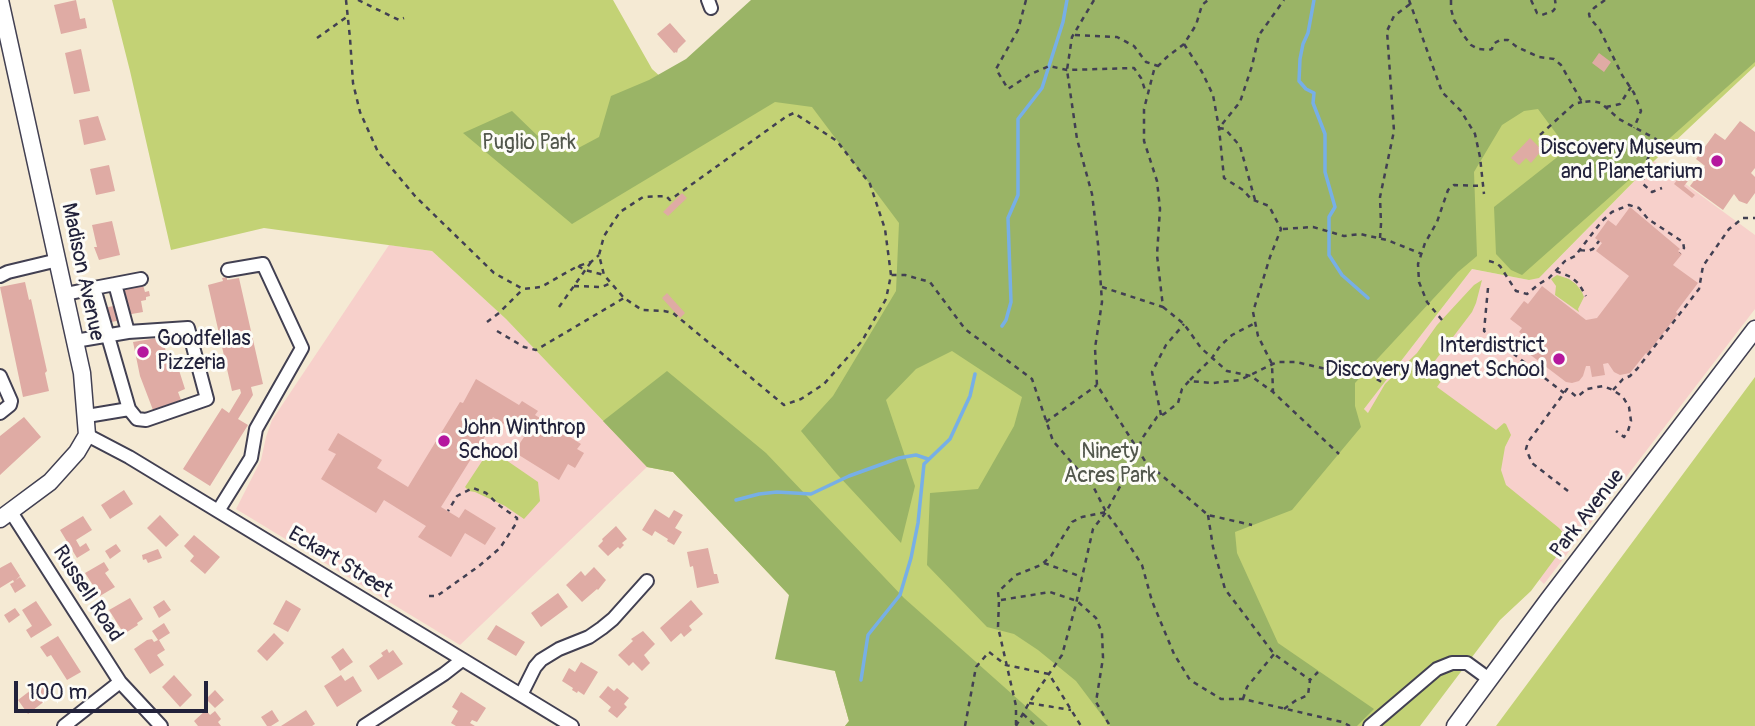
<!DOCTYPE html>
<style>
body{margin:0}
#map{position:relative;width:1755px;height:726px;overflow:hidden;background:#f5ead4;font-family:Pangolin,sans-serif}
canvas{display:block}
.scale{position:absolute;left:14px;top:681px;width:194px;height:32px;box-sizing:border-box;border:4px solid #22223b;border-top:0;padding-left:9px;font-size:21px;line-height:24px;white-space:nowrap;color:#22223b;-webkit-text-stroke:5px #fdfcf7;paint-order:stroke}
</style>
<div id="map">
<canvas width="1755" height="726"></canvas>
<div class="scale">100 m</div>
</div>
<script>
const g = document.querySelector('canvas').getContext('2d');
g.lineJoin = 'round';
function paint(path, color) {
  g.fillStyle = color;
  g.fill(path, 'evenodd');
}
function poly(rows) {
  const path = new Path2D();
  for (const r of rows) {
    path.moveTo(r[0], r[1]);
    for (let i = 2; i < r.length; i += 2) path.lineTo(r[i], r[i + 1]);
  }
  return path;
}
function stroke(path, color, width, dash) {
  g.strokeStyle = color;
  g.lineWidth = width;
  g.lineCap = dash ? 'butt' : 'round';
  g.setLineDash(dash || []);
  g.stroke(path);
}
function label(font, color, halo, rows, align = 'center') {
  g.font = font + ' Pangolin,sans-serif';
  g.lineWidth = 6;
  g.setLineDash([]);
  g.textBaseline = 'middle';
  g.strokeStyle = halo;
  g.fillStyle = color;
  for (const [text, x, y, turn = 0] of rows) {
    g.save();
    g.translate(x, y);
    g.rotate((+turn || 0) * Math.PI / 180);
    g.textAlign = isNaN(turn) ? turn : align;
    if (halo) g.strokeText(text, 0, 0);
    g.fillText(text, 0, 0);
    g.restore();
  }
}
paint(poly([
 [1654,161,1755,235,1755,309,1544,584,1364,409,1472,269,1529,280,1545,272],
 [389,245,432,251,506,319,647,467,460,645,236,509,261,460,266,437,272,420]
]), '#f7d0cb');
paint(poly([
 [112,0,613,0,652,69,682,96,778,0,1755,0,1755,66,1654,161,1539,278,1529,280,1472,269,1364,409,1368,413,1385,384,1417,353,1437,325,1474,285,1482,280,1476,303,1472,312,1431,366,1444,377,1437,387,1496,430,1504,423,1506,424,1511,435,1505,447,1501,470,1506,485,1559,528,1566,536,1562,542,1562,549,1531,591,1500,620,1420,726,845,726,849,721,835,671,789,595,673,472,647,467,506,319,432,251,264,228,171,250,130,71],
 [1557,275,1569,279,1576,284,1582,292,1584,297,1578,309,1579,312,1555,295,1556,286,1551,279],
 [1755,377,1755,726,1496,726],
 [490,449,538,482,540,501,524,519,505,506,475,492,469,491,465,487]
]), '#c3d275');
paint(poly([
 [751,0,1755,0,1755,62,1661,146,1651,154,1629,180,1522,275,1511,270,1496,254,1494,207,1565,151,1561,140,1538,109,1524,111,1502,125,1474,172,1477,256,1458,272,1355,383,1355,406,1361,427,1292,510,1235,532,1237,553,1278,643,1374,709,1357,726,1110,726,1076,681,1038,650,1014,634,987,627,927,565,930,493,978,489,1014,426,1022,397,952,351,916,369,886,400,915,486,901,543,836,473,801,431,833,396,896,291,899,223,812,107,775,102,572,224,463,133,512,111,546,144,569,153,599,137,611,96,649,80,686,59],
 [667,371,766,453,904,598,1048,726,845,726,849,721,835,671,775,659,789,595,673,472,647,467,603,421]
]), '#9ab466');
stroke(poly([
 [1314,0,1308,33,1303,44,1300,59,1299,81,1306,89,1314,93,1313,103,1325,134,1325,172,1335,207,1329,217,1329,255,1342,275,1368,298],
 [1002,326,1006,320,1011,302,1008,218,1018,195,1018,119,1042,88,1063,22,1067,0],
 [736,500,759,494,777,492,811,494,849,476,899,458,916,455,928,459],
 [861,680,868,635,900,595,911,558,918,523,924,464,950,439,970,396,975,374]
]), '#77afe6', 3.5);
paint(poly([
 [76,0,80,19,85,18,87,28,61,34,54,5],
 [670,23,686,41,678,49,677,53,676,52,674,53,657,34],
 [81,49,90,91,74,94,65,53],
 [1599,53,1611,62,1604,72,1592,63],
 [98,116,106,140,84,145,79,120],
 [1740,121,1755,132,1755,168,1751,173,1755,177,1755,193,1747,204,1739,201,1734,194,1723,210,1690,186,1705,166,1696,159,1715,133,1725,140],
 [1530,138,1542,150,1531,163,1526,158,1519,165,1511,158],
 [109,165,115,191,96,195,90,169],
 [1684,171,1691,177,1684,186,1695,195,1692,198,1674,184],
 [682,193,687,198,668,216,663,212],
 [1630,207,1680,249,1678,251,1682,254,1673,265,1698,283,1676,312,1678,314,1647,354,1646,353,1630,373,1620,375,1614,372,1608,363,1603,364,1605,375,1592,377,1590,366,1586,366,1583,376,1579,381,1572,383,1566,382,1528,353,1535,344,1519,332,1522,328,1510,319,1524,301,1528,304,1542,286,1586,320,1597,318,1629,276,1596,251,1602,243,1595,238,1608,220,1616,226],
 [112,221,120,255,99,260,94,247,97,247,92,225],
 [227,277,227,280,239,278,263,384,251,387,253,395,238,419,248,425,210,486,183,469,222,408,229,413,241,393,240,389,232,391,208,285,223,281,222,278],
 [25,282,29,300,31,299,47,371,45,373,49,391,23,397,0,287],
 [143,285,145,292,149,291,150,296,146,297,146,300,141,301,143,312,126,315,121,289],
 [667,293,685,313,680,318,662,298],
 [118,305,121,320,107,323,104,308],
 [163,337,169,369,178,367,185,389,178,392,181,400,153,410,140,376,133,342],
 [476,379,519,405,522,401,538,411,535,415,581,444,577,449,584,453,575,468,568,464,559,480,514,452,524,437,493,417,491,421,494,422,441,507,459,518,465,509,496,528,485,545,465,533,451,557,418,537,426,526,384,500,376,513,321,479,336,454,328,450,338,433,382,460,377,468,408,487,460,402,463,403],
 [24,417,41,437,0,475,0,436],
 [124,490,133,504,110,519,101,505],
 [655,509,669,518,674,510,683,515,675,528,682,532,674,545,667,541,668,539,655,531,652,536,642,530],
 [160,515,179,535,166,547,147,528],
 [83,516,92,530,76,540,80,547,86,543,90,550,77,558,60,530],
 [616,526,627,539,622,543,624,545,620,549,618,547,608,556,598,546,603,541,602,539],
 [194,535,220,557,205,574,190,561,194,556,184,546],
 [116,544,121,551,110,559,105,551],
 [708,548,714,574,717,574,719,583,697,588,693,566,690,567,687,552],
 [158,549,162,558,148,563,146,559,143,560,142,555],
 [11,562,20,576,16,580,20,577,26,586,15,593,10,584,14,582,13,580,0,588,0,568],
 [104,562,109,570,105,573,115,587,100,596,85,573],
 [594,567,606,580,598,590,597,589,582,602,566,585,581,571,585,576],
 [558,593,568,607,541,627,531,613],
 [130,598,143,619,137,623,138,625,124,634,109,610],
 [164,600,171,610,159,618,153,607],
 [286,600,301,609,288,632,273,624],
 [691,600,703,614,689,626,692,630,684,637,681,633,671,642,660,628],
 [36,601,52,625,31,638,26,630,32,626,22,610],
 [15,608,20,615,9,623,4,615],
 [164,623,170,633,159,640,165,650,157,655,164,665,150,674,134,649,147,640,152,639,154,642,158,640,152,631],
 [496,625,525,642,516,656,487,639],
 [643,631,655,644,644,655,650,663,642,671,633,662,629,666,618,655,633,641,631,639],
 [274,633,284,643,267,661,257,651],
 [58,636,81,672,67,680,51,655,47,657,40,647],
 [343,648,353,662,340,671,331,657],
 [387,649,389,653,393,650,403,664,378,680,369,666,383,656,381,653],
 [581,662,598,672,584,695,578,691,577,693,572,690,573,688,562,681,569,668,575,672],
 [174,675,192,695,180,707,162,687],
 [341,675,345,681,353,676,362,691,337,707,324,686],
 [40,683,50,697,28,714,18,700],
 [608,686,614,691,617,688,629,698,624,704,627,707,617,718,608,711,611,707,599,697],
 [215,690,224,700,215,708,206,699],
 [461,692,486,708,477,722,472,720,470,723,475,726,456,726,451,723,458,711,452,707],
 [206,710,210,715,215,711,221,719,218,722,221,726,198,726,194,721],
 [272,710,279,721,271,726,267,726,261,717],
 [306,710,315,724,312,726,281,726]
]), '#dfaba4');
const minor = poly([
 [708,0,711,8],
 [0,276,8,272,58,260],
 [115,284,141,279],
 [94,288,115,284,128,332],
 [66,294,94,288,129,409,87,416],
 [75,341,128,332,188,328,207,399,146,420,137,419,129,409],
 [0,376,11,401,10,405,0,413],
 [87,435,129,457,572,726],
 [218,511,251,458,256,429,302,348,263,264,228,270],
 [11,512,120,682,161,726],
 [521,695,535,667,541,660,559,649,589,637,602,628,613,619,647,581],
 [64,726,120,682],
 [364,726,444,674,462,660],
 [1370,726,1437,669,1452,663,1467,663,1489,679]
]);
const major = poly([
 [0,0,82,373,87,435,77,452,50,482,0,519],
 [1455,726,1548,600,1755,329]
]);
stroke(minor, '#424052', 16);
stroke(major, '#424052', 19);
stroke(poly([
 [346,0,350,38,353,83,360,112,378,152,415,196,494,273,523,289,541,287,578,266,591,262,599,255],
 [358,0,399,20,404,18],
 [1026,0,1018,30,996,69,1008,89,1029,75,1049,66,1067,70,1134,68,1141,78,1146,93],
 [1094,0,1072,37,1067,70,1077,139,1092,194,1098,244,1102,302,1095,348,1097,385,1145,461,1208,515,1252,525],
 [1409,0,1442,92,1461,111,1475,134,1480,157,1484,194],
 [1451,0,1451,9,1454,20,1464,36,1471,45,1478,49,1489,50,1492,49,1493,44,1500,40,1508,40,1517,47,1539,57,1554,59,1561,65,1582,102,1592,101,1601,103,1619,119,1656,139,1646,163,1643,184,1652,192,1662,188],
 [1531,0,1537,13,1542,15,1553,11,1556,7,1555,0],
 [1605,0,1594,8,1589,14,1590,18,1600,30,1622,75,1634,93,1641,111,1634,128],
 [1075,35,1117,37,1134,46,1146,62,1158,66],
 [317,38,348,16],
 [1184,44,1202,72,1213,95,1219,128,1224,178,1243,190,1251,199,1269,206,1281,229,1270,257,1253,312,1258,336,1272,364,1273,392],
 [1606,107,1620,104,1631,87],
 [1540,135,1574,104,1582,102],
 [1255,200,1240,146,1225,129,1219,128,1240,102,1252,66,1259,35,1284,0],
 [1283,229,1313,227,1344,236,1360,234,1387,240,1422,254],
 [1380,238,1381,224,1380,197,1394,131,1387,31,1394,16,1410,4],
 [1580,250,1588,251,1593,249,1599,241],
 [1489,261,1496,263,1500,266,1516,291,1527,294,1539,284,1549,278,1565,261,1575,256,1602,221,1612,212,1629,205,1639,208,1648,219,1683,242,1684,248,1680,253],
 [578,266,585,270,604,275],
 [1556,271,1571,277,1579,284,1586,296],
 [891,275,885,229,870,184,837,141,794,113,787,116,670,200,666,196,643,197,620,212,604,236,599,255,604,275,624,298,642,310,664,311,673,313,784,405,801,399,824,384,862,341,886,299,891,275,905,275,930,282,965,329,1032,379,1053,441,1094,488,1106,512,1120,531,1142,565,1152,601,1174,654,1190,680,1221,699,1243,699,1342,722,1350,726],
 [574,286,602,287,611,283],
 [1102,287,1163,307,1157,255,1160,209,1157,181,1144,141,1144,109,1154,70,1167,57,1184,44,1196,25,1202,5,1208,0],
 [1488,288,1484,331,1564,393],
 [559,307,591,262],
 [1163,307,1184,324,1201,348,1227,371,1251,376,1273,392,1339,454],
 [1442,320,1427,302,1419,282,1418,264,1425,243,1437,222,1448,190,1454,185,1482,186],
 [487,322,499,313,523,289],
 [497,331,524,347,536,350,624,298],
 [1190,380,1212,358,1220,346,1232,335,1255,323],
 [1613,390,1623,379,1630,376,1637,369,1699,289,1703,266,1729,229,1743,218,1755,218],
 [1161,415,1152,372,1166,345,1184,324],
 [1046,422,1097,385],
 [1568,491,1532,463,1526,449,1528,442,1567,389,1577,397,1587,389,1603,386,1613,390,1623,397,1629,407,1631,421,1628,431,1624,437,1616,431],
 [1208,515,1213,547,1225,589,1274,654,1310,680],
 [1044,563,1082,577],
 [429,596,437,596,479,566,500,548,517,522,517,518,500,506,486,493,473,488,457,496,448,511],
 [1001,600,1050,592,1077,601,1096,618,1102,633,1103,658,1096,702,1110,726],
 [1243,699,1247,687,1274,654],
 [1029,703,1071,710],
 [1284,709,1295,701,1308,695,1310,680,1318,672],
 [1023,714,1036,726],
 [1016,725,1016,706,998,627,999,600,998,592,1016,575,1041,565,1051,556,1072,522,1082,517,1106,512],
 [965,726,976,667,989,652,1006,665,1049,674,1081,726],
 [1016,726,1029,703,1062,655,1075,608,1093,529,1106,512,1139,452,1141,440,1157,417,1164,414,1178,403,1182,389,1189,381,1213,383,1240,380,1277,362,1296,362,1326,369,1348,370,1368,374,1385,384]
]), '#424052', 2.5, [5, 5]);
stroke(minor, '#fff', 12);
stroke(major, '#fff', 16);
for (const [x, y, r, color] of [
 [1717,161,7,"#b5179e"],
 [143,352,7,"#b5179e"],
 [1559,359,7,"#b5179e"],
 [444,441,7,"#b5179e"]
]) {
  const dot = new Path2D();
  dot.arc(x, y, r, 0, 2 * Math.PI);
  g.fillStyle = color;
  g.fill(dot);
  stroke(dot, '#fdfcf7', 2.5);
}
label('21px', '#52574c', '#fdfcf7', [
 ["Puglio Park",529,144],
 ["Ninety",1110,453],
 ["Acres Park",1110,477]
]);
label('21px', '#22223b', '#fdfcf7', [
 ["Discovery Museum",1703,149],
 ["and Planetarium",1703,173],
 ["Goodfellas",157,340,"left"],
 ["Pizzeria",157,364,"left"],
 ["Interdistrict",1545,347],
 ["Discovery Magnet School",1545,371],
 ["John Winthrop",458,429,"left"],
 ["School",458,453,"left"]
], 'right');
label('21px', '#22223b', '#fdfcf7', [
 ["Madison Avenue",82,272,78],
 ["Park Avenue",1588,514,-52],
 ["Eckart Street",340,563,31],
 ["Russell Road",87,594,57]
]);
</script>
